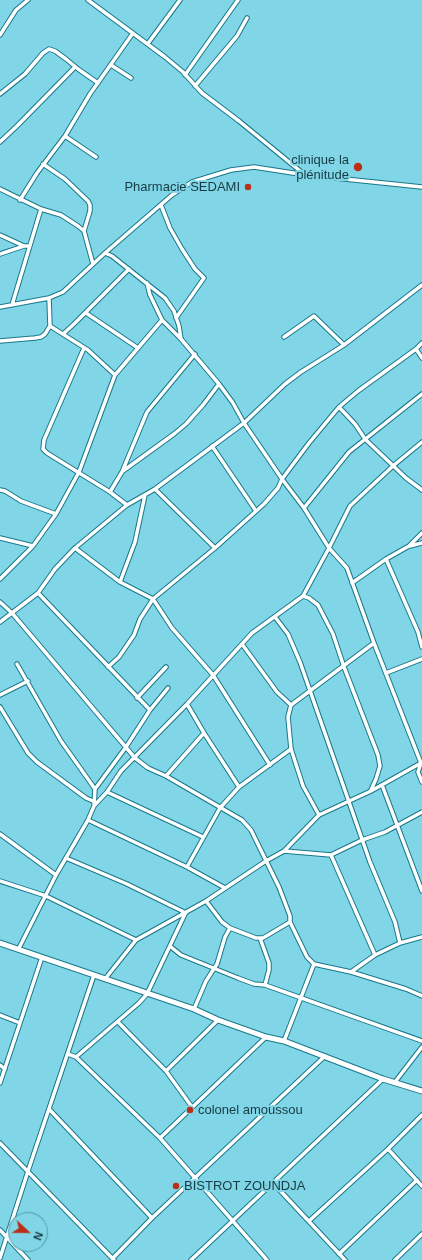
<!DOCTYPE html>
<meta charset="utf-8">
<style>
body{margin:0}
#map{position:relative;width:422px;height:1260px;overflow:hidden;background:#80d5e7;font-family:Arial,sans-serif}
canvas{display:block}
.north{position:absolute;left:8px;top:1212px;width:40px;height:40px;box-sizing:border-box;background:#80d5e7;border:1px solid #5697a5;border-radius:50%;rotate:112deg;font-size:11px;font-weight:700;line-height:16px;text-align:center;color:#163b42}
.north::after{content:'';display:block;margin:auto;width:14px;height:18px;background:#bb2f17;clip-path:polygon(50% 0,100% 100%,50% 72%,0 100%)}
</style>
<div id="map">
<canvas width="422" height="1260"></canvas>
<div class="north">N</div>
</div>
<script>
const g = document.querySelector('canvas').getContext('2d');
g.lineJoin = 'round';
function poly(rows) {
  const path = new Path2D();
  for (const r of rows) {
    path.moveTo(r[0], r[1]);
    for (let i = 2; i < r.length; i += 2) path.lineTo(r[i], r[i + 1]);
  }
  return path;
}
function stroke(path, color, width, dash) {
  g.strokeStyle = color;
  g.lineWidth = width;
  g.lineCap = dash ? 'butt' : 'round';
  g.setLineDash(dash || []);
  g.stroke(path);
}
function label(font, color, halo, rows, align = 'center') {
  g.font = font + ' Arial,sans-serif';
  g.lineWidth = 4;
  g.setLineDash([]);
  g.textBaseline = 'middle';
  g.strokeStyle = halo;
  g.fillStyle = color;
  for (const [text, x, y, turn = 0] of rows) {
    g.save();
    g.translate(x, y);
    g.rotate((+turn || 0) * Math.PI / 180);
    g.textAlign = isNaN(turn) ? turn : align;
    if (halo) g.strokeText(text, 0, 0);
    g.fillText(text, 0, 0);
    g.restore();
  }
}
const street = poly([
 [88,0,165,57,183,72,202,93,239,121,305,175],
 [0,35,16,10,28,0],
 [149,42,180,0],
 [111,65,131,78],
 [185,75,238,0],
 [195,86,237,36,247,18],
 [0,94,25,74,43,53,49,49,55,51,66,59,78,69,98,83],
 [65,136,96,157],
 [0,142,17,126,75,67],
 [43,164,65,179,88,201,90,205,90,211,84,231],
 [0,189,41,209,61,215,78,226,84,231,93,264],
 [20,200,37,173,65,136,90,94,133,33],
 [161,205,170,228,182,249,195,269,204,278,176,318],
 [0,235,24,246,29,246],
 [105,253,112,256,165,298,174,311,179,326,181,339,219,384,233,403,244,423,282,479,304,508,329,548,347,568,374,643,421,763,418,772,422,782],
 [0,254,24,246],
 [147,283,150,295,162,320,181,339],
 [12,305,41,209],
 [0,307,49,298,63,292,105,253,172,195,192,182,231,170,254,167,306,175,422,187],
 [86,313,138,348],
 [50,326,88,350,115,375],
 [63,334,74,324,129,269],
 [284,337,314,316,344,345],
 [0,341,35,338,41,337,45,334,50,326,49,298],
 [84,348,44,440,43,449,47,453,110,492],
 [416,349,422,358],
 [339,407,355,424,365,439,406,478,422,490],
 [212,446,256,511],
 [123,471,174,434,186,424,203,405,219,384],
 [155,489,215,548],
 [0,490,5,491,21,501,56,514],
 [127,505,110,492,122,472,147,412,195,354],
 [304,508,349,452,422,394],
 [0,538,33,546],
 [410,546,422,543],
 [75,548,120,582,153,599,172,628,213,675,270,765],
 [386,559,418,632,422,647],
 [0,579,33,546,56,514,79,472,115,375,162,320],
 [120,582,135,542,145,495],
 [352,583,386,559,409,546,422,533],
 [38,593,150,710],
 [303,596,309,598,318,605,333,634,344,667,378,755,380,766,376,779,371,790],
 [0,602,12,613,135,758,148,768,166,776,242,820,251,830,279,887,290,916,290,922,263,938,256,938,230,928,222,922,206,901],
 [275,617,288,634,300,662,370,862,395,922,400,943],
 [0,622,38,593,55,569,75,548,127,505,155,489,244,423,285,384,301,372,344,345,422,285],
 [242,644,277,692,291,705],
 [17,664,61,741,95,789],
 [108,667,119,657,134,635,140,619,153,599,215,548,264,504,278,488,282,479,309,443,339,407,358,391,416,349,422,343],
 [386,673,422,659],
 [0,695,28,681],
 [137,698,166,667],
 [187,704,204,733,239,787],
 [0,707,28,753,37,762,86,798,95,802],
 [166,776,204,733],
 [382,785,422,891],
 [107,792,203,837],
 [94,806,95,789,126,747,150,710,168,688],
 [319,815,303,786,291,749,288,717,291,705,374,643],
 [88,820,187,867,225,888],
 [0,834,56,875],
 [284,851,331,855,362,840,385,832,422,812],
 [331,855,375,955],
 [66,858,127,884,186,913],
 [187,867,220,808,239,787,291,749],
 [0,881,46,896,136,940],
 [290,922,307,957,314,964,351,972,406,989,422,996],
 [260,938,269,963,269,970,265,985],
 [171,947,181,955,238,978,254,984,265,985,422,1041],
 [19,948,56,875,88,820,94,806,107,792,121,771,187,704,252,633,303,596,329,548,350,506,394,465,422,442],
 [351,972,375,955,400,943,422,937],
 [105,979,136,940,206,901,266,861,284,851,319,815,371,791,421,763],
 [194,1009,206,981,217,964,225,937,230,928],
 [0,1015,20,1023],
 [118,1022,166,1071,192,1107],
 [284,1041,314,964],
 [68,1054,76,1057,160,1138,267,1260],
 [76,1057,139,1003,147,994,185,914],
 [0,1065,5,1069],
 [166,1071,218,1020],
 [395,1082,422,1047],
 [0,1083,42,957],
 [49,1109,152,1218],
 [160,1138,266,1037],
 [0,1143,114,1260],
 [388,1149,422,1186],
 [273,1183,345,1260],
 [309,1221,388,1149,422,1115],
 [0,1230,28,1260],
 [339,1254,417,1180],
 [0,1258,28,1171,94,975],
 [113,1258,152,1218,325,1056],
 [191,1260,383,1079],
 [395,1260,422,1234]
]);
const secondary = poly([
 [0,943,194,1009,218,1020,266,1037,284,1041,383,1079,422,1091]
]);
stroke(street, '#177889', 5.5);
stroke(secondary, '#177889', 7);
stroke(street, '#fff', 3.5);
stroke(secondary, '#fff', 5);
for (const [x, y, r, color] of [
 [358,167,5,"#bb2f17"],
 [248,187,4,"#bb2f17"],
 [190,1110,4,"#bb2f17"],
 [176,1186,4,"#bb2f17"]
]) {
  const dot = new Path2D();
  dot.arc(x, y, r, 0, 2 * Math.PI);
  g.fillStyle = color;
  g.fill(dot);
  stroke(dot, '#80d5e7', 1.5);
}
label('13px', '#163b42', '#80d5e7', [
 ["clinique la",349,160],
 ["plénitude",349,175],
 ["Pharmacie SEDAMI",240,187],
 ["colonel amoussou",198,1110,"left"],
 ["BISTROT ZOUNDJA",184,1186,"left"]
], 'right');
</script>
